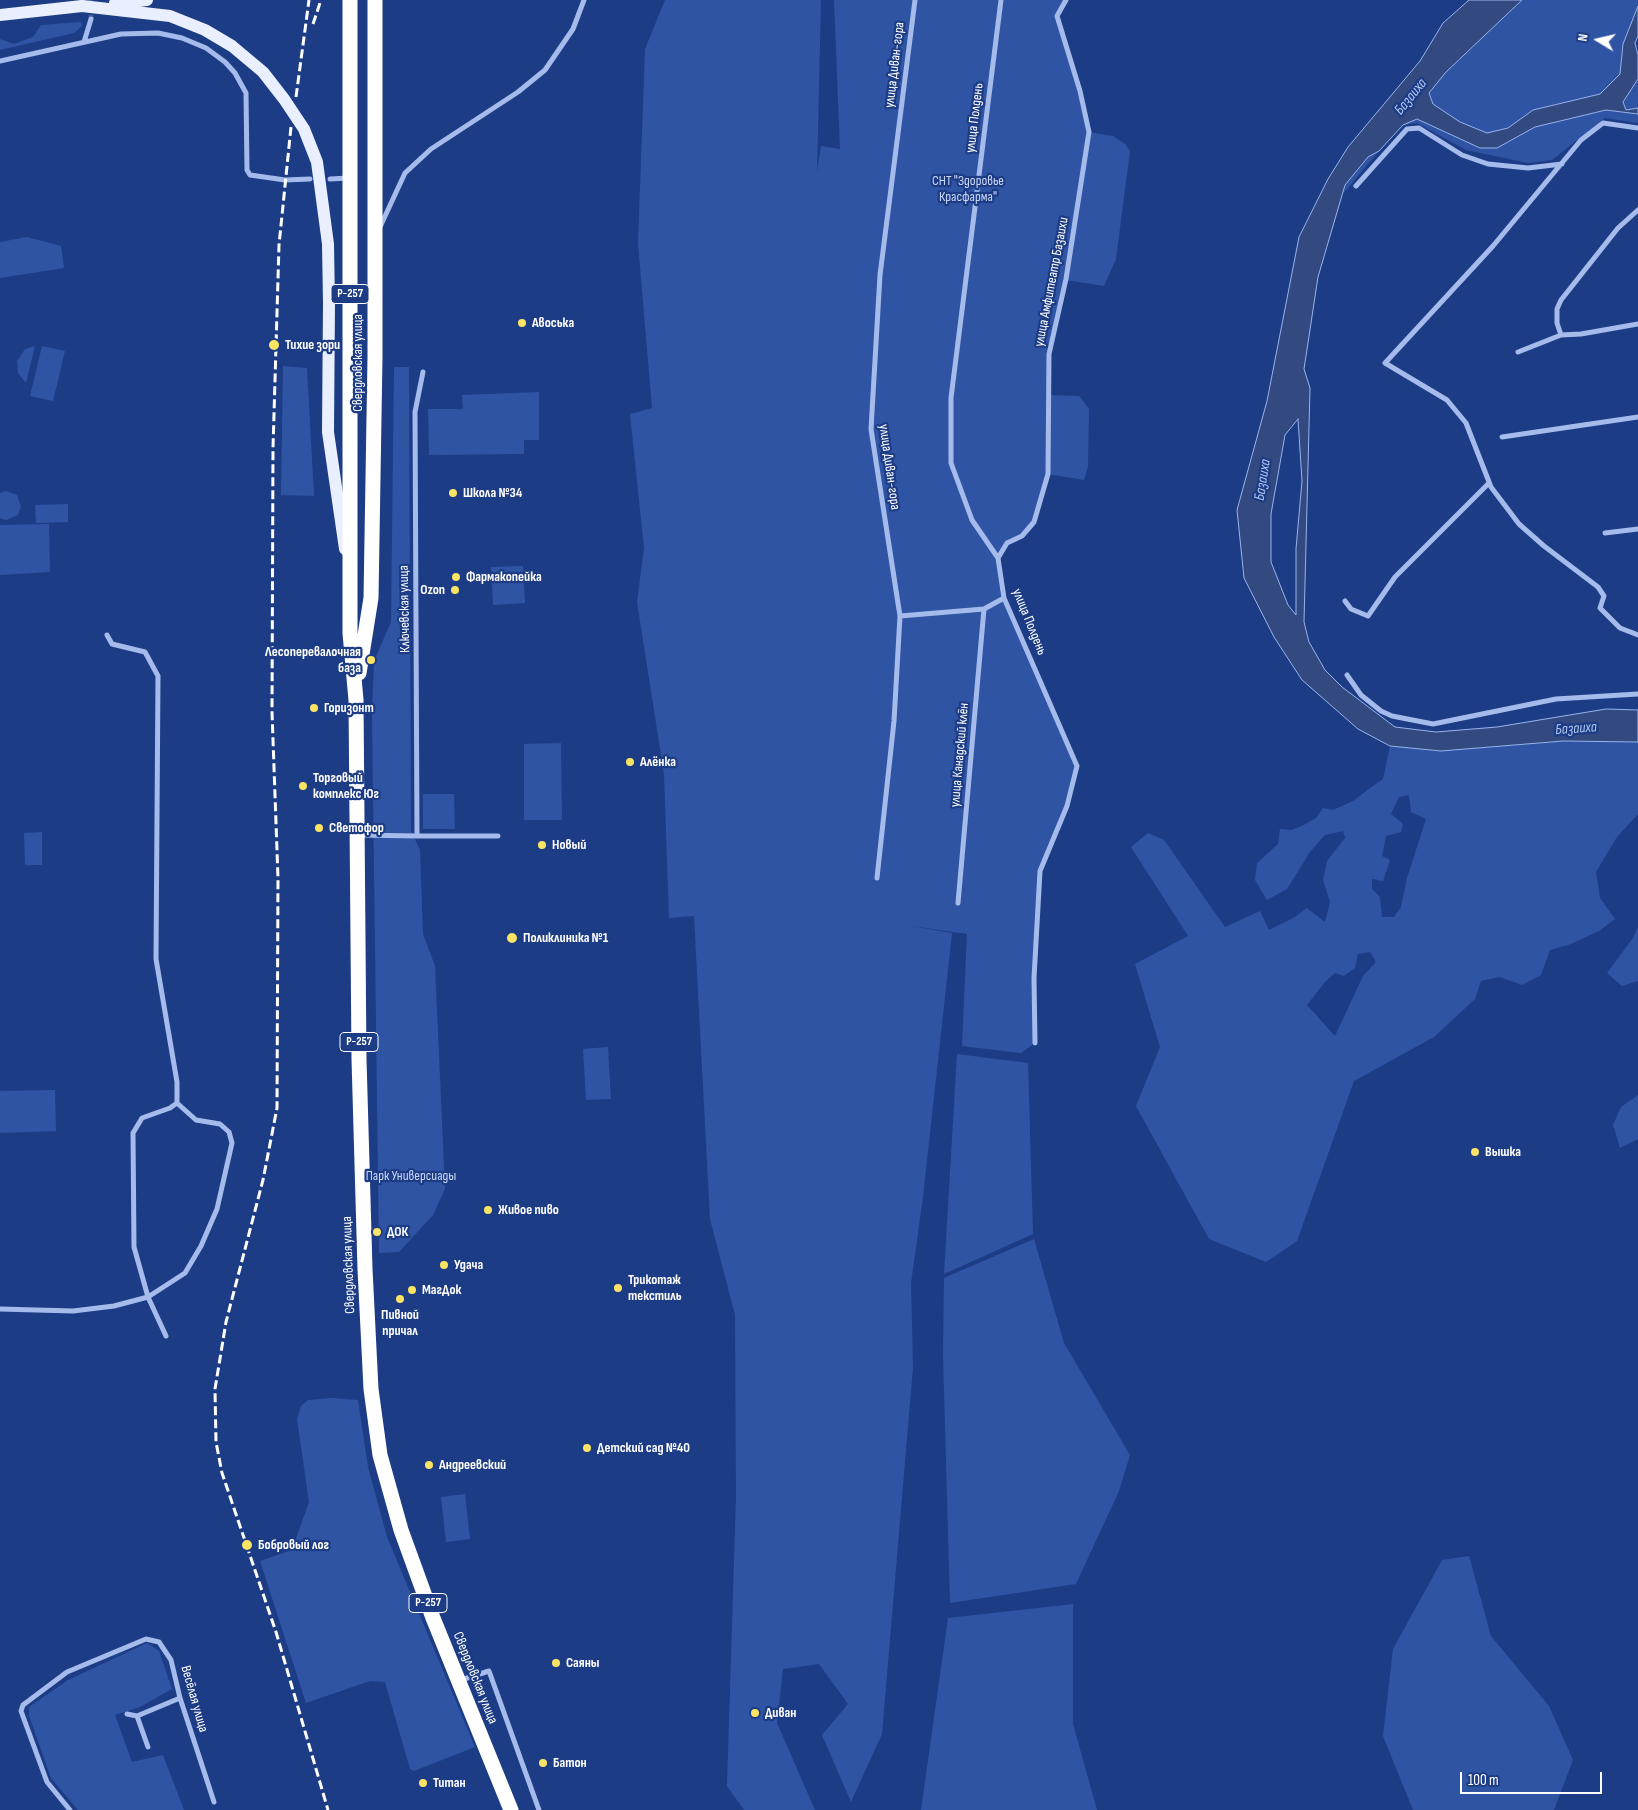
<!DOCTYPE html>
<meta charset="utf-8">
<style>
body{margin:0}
#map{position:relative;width:1638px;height:1810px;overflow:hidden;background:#1d3c86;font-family:"Sofia Sans Condensed",sans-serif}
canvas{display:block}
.north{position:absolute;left:1573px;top:15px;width:50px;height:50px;-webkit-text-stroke:4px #1d3c86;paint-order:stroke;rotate:279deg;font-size:14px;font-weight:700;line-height:20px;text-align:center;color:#fff}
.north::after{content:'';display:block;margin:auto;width:18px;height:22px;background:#fff;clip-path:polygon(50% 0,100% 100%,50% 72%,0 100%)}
.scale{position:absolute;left:1460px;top:1772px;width:142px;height:22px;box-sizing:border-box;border:2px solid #fff;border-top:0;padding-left:6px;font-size:15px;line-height:18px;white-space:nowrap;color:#fff;-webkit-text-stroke:4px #1d3c86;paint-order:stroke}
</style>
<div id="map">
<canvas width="1638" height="1810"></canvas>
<div class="north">N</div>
<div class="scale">100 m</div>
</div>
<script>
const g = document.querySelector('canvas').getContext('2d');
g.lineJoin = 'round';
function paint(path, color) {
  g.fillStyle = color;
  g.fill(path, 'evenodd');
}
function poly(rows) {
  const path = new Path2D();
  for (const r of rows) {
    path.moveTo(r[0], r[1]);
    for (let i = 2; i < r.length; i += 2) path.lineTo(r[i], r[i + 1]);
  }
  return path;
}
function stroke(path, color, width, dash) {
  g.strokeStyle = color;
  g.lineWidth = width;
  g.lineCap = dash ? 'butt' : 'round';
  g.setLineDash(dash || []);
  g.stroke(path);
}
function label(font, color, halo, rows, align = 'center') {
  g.font = font + ' "Sofia Sans Condensed",sans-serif';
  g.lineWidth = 4.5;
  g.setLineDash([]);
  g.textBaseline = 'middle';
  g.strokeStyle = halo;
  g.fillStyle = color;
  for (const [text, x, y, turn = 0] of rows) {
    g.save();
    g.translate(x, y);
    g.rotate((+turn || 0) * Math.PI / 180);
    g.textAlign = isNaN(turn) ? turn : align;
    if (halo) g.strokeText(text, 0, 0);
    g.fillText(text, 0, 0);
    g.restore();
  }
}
paint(poly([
 [665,0,821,0,817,172,821,146,840,149,834,0,1066,0,1057,16,1089,132,1113,136,1125,144,1130,151,1116,259,1104,286,1066,280,1049,354,1049,395,1079,396,1089,409,1088,467,1084,480,1048,474,1034,522,1022,536,1007,543,998,558,1004,598,1077,766,1067,806,1040,871,1034,978,1035,1043,1021,1053,962,1046,967,934,905,925,952,933,923,1197,911,1283,913,1367,882,1734,851,1802,822,1735,848,1704,819,1664,783,1669,777,1723,815,1810,744,1810,727,1786,736,1498,735,1315,710,1219,694,916,669,918,664,774,637,602,644,548,630,414,652,408,638,243,645,49],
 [1522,0,1638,0,1638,6,1623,44,1620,74,1600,94,1533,110,1508,128,1487,133,1460,122,1433,104,1429,93,1446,72],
 [81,22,82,26,74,33,0,50,0,39,14,44,33,37,41,25],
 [1638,79,1638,108,1626,110,1623,102],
 [1606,110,1638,114,1638,123,1605,118,1552,160,1528,163,1466,150,1417,123,1403,125,1417,119,1497,148,1535,127],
 [1379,151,1342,195,1345,185,1368,157],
 [27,237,61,246,64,268,0,278,0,242],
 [35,346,26,383,18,373,17,361,25,349],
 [42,346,65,351,53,401,30,396],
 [283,366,307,368,314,496,281,495],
 [394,367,409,367,411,831,420,850,423,934,435,966,445,1189,433,1215,399,1252,379,1253,372,715,374,661,391,622],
 [539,392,539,440,524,440,524,454,429,455,428,409,463,409,462,395],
 [6,491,17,495,21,507,18,515,6,520,0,518,0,493],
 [68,504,68,522,36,523,35,505],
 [49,524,50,572,0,575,0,525],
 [523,566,525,603,493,605,491,567],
 [1563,741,1638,742,1638,814,1617,837,1596,872,1600,898,1615,919,1599,931,1571,944,1550,950,1541,975,1522,985,1500,977,1481,981,1475,999,1434,1037,1354,1081,1297,1241,1266,1262,1209,1239,1136,1106,1160,1047,1135,964,1188,936,1131,847,1148,833,1164,840,1225,927,1260,911,1269,930,1295,917,1307,908,1325,922,1330,902,1323,880,1327,861,1345,838,1343,831,1325,835,1310,852,1287,889,1267,900,1255,880,1257,863,1278,844,1280,829,1291,830,1302,826,1316,818,1323,808,1333,810,1353,801,1373,786,1383,779,1390,746,1441,751],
 [1409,795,1411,812,1426,819,1407,878,1401,907,1394,917,1382,917,1380,897,1372,889,1372,879,1383,881,1390,860,1382,856,1386,836,1401,832,1403,824,1391,814,1399,797],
 [1370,952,1376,962,1363,976,1335,1036,1307,1005,1325,982,1335,973,1344,976,1355,968,1358,954],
 [561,743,562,820,524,820,524,744],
 [423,794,454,794,455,829,423,829],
 [42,832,42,865,25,865,24,833],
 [1638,927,1638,981,1622,986,1607,973,1633,938],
 [608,1047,611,1099,586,1100,583,1049],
 [957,1054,1028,1063,1033,1234,944,1274],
 [55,1090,56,1131,0,1133,0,1091],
 [1638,1095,1638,1139,1620,1148,1613,1125,1621,1107],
 [1034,1239,1064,1343,1130,1455,1119,1491,1076,1584,950,1603,943,1356,944,1278],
 [332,1398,358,1400,368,1467,387,1537,475,1747,414,1771,410,1769,385,1682,370,1681,306,1703,260,1561,292,1550,309,1502,297,1419,301,1406,308,1400],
 [465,1494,470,1539,446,1542,441,1497],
 [1469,1556,1491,1636,1549,1706,1573,1760,1554,1810,1413,1810,1383,1736,1393,1649,1442,1560],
 [1073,1604,1073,1724,1097,1810,921,1810,948,1618],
 [147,1643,159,1651,172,1689,140,1707,115,1715,132,1762,163,1755,184,1810,78,1810,51,1778,29,1716,29,1707,68,1680]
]), '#3054a4');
const water = poly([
 [1469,0,1522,0,1446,72,1429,93,1433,104,1460,122,1487,133,1508,128,1533,110,1600,94,1620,74,1623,44,1638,6,1638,36,1635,43,1638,55,1638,79,1623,102,1626,110,1638,108,1638,114,1606,110,1535,127,1497,148,1480,148,1417,119,1403,125,1379,151,1368,157,1345,185,1318,277,1304,369,1310,388,1304,622,1309,642,1325,670,1342,687,1395,727,1436,732,1497,727,1606,709,1638,710,1638,742,1563,741,1441,751,1390,746,1358,729,1302,680,1274,637,1244,578,1237,510,1267,401,1299,237,1328,179,1348,147,1420,61,1443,23,1469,0],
 [1298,419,1302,481,1296,549,1296,615,1288,605,1271,562,1271,514,1285,435,1298,419]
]);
paint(water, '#334a81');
stroke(water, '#98b4ed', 1);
stroke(poly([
 [90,0,91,19]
]), '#3f5998', 5, [5, 2.5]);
stroke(poly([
 [1001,0,951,398,951,463,972,520,998,558,1004,598,1077,766,1067,806,1040,871,1034,978,1035,1043],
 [84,42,91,19],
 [0,61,121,34,158,33,182,38,206,48,225,62,235,73,246,93,247,170,250,175,285,180,310,179],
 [1638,128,1603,123,1581,140,1493,246,1385,363,1447,400,1466,423,1491,487,1519,524,1544,546,1598,587,1604,596,1600,608,1620,628,1638,635],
 [330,179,349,178],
 [1356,186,1407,129,1419,128,1462,155,1488,164,1528,168,1562,164],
 [380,227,405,173,431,149,518,92,545,70,573,29,584,0],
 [1561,335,1557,323,1557,309,1561,300,1618,228,1638,210],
 [1518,352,1561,335,1581,334,1638,324],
 [423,372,415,412,417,836,498,836],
 [1502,437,1638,417],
 [1605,533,1638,529],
 [998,558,1007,543,1022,536,1034,522,1048,474,1049,354,1066,279,1089,132,1080,91,1057,16,1066,0],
 [1345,601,1351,609,1368,616,1395,577,1489,483],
 [900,616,984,609,1004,598],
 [107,635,112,644,145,652,158,676,156,959,177,1082,177,1103,170,1108,142,1118,133,1133,134,1247,148,1297,166,1336],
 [1347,675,1361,695,1381,711,1392,716,1433,724,1556,699,1638,694],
 [358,835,417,836],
 [877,878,894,721,900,616,871,429,880,275,915,0],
 [958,903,984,609],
 [0,1309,73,1311,114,1306,148,1297,185,1273,201,1246,217,1209,232,1143,229,1132,220,1124,196,1120,177,1103],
 [461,1680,489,1671,539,1810],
 [127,1714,137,1716,180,1698],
 [137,1716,148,1747],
 [70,1810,47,1782,21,1711,23,1705,67,1672,146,1639,159,1642,171,1660,180,1698,214,1802]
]), '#a5bbeb', 5);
stroke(poly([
 [0,15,82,6],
 [329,303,328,432,345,549]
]), '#e9effe', 12);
stroke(poly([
 [350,0,350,633,356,700,359,1059,365,1269,371,1389,380,1455,401,1530,433,1618,511,1810],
 [359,673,371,598,375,357,375,0]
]), '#fff', 15);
stroke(poly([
 [313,24,321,0],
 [296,97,309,0],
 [291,127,279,245,273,448,272,712,278,878,277,1108,263,1180,226,1322,215,1389,216,1442,222,1473,276,1632,328,1810]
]), '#fff', 3, [9, 4]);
stroke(poly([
 [115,3,147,0],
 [82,6,170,16,205,30,232,46,263,72,284,99,304,129,317,162,328,244,329,303]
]), '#e9effe', 12);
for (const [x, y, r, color] of [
 [522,323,5,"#fbe463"],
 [274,345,6,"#fbe463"],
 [453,493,5,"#fbe463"],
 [456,577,5,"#fbe463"],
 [455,590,5,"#fbe463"],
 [371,660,5,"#fbe463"],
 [314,708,5,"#fbe463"],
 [630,762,5,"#fbe463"],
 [303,786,5,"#fbe463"],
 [319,828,5,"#fbe463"],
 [542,845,5,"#fbe463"],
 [512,938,6,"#fbe463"],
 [1475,1152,5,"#fbe463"],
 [488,1210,5,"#fbe463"],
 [377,1232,5,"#fbe463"],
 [444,1265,5,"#fbe463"],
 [618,1288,5,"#fbe463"],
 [412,1290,5,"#fbe463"],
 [400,1299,5,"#fbe463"],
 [587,1448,5,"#fbe463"],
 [429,1465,5,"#fbe463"],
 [247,1545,6,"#fbe463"],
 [556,1663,5,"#fbe463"],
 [755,1713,5,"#fbe463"],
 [543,1763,5,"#fbe463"],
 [423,1783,5,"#fbe463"]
]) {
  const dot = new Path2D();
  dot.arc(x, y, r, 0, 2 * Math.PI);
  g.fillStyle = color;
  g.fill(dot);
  stroke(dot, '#1d3c86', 2);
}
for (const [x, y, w] of [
 [350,294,38],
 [359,1042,38],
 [428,1603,38]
]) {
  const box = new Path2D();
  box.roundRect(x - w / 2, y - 9.5, w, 19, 4);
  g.fillStyle = '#1d3c86';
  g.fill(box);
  stroke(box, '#fff', 1);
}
label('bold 12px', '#fff', null, [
 ["Р-257",350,294],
 ["Р-257",359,1042],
 ["Р-257",428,1603]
]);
label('14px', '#fff', '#1d3c86', [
 ["улица Диван-гора",895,65,-83],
 ["улица Полдень",975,118,-83],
 ["улица Амфитеатр Базаихи",1052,282,-79],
 ["Свердловская улица",358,363,-90],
 ["улица Диван-гора",889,467,82],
 ["Ключевская улица",405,609,-91],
 ["улица Полдень",1029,622,68],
 ["улица Канадский клён",960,755,-85],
 ["Свердловская улица",349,1265,-92],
 ["Свердловская улица",475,1678,68],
 ["Весёлая улица",194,1699,74]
]);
label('14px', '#cad8f8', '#1d3c86', [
 ["СНТ \"Здоровье",968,181],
 ["Красфарма\"",968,197],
 ["Парк Универсиады",411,1176]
]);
label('bold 14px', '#fff', '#1d3c86', [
 ["Авоська",532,323],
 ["Тихие зори",285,345],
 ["Школа №34",463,493],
 ["Фармакопейка",466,577],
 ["Ozon",445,590,"right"],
 ["Лесоперевалочная",361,652,"right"],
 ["база",361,668,"right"],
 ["Горизонт",324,708],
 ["Алёнка",640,762],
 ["Торговый",313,778],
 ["комплекс Юг",313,794],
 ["Светофор",329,828],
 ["Новый",552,845],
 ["Поликлиника №1",523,938],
 ["Вышка",1485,1152],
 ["Живое пиво",498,1210],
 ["ДОК",387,1232],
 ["Удача",454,1265],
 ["Трикотаж",628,1280],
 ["текстиль",628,1296],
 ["МагДок",422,1290],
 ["Пивной",400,1315,"center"],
 ["причал",400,1331,"center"],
 ["Детский сад №40",597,1448],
 ["Андреевский",439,1465],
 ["Бобровый лог",258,1545],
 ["Саяны",566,1663],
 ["Диван",765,1713],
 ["Батон",553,1763],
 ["Титан",433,1783]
], 'left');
label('italic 15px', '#b1c6f2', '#1d3c86', [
 ["Базаиха",1411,97,-51],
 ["Базаиха",1263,480,-81],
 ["Базаиха",1576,729,-4]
]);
</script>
